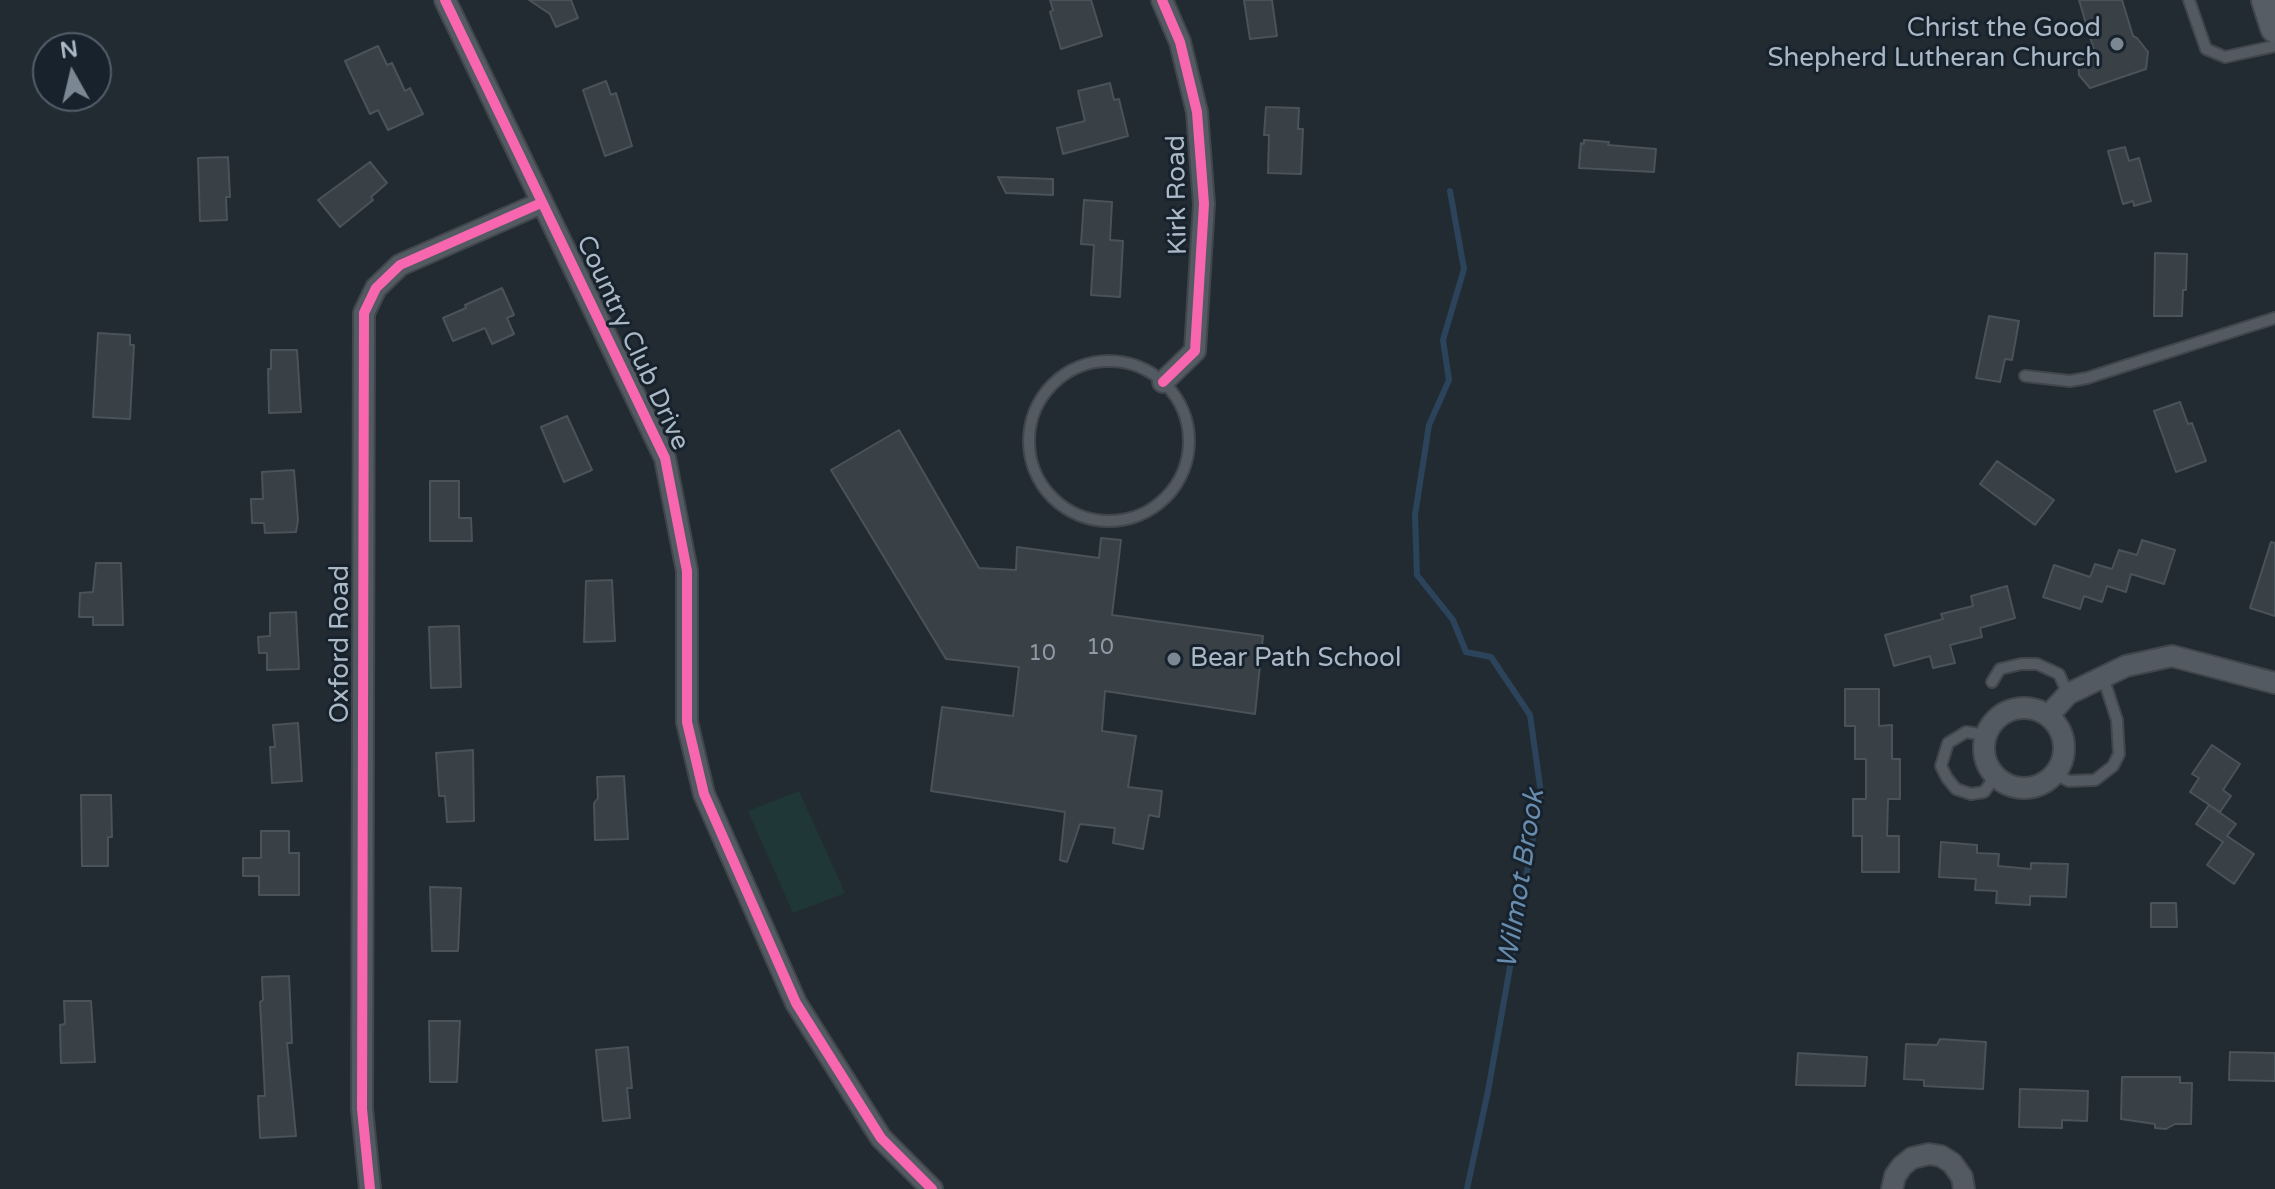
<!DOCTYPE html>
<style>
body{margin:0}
#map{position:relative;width:2275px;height:1189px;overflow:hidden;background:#232b32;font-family:"Varela Round",sans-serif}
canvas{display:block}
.north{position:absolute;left:32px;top:32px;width:80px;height:80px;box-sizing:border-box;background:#17222d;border:2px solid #525e6a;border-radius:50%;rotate:352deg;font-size:22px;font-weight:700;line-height:32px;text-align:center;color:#abb8c6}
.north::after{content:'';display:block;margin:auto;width:28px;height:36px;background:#7b8792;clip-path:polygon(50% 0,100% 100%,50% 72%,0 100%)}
</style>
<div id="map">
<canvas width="2275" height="1189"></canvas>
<div class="north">N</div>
</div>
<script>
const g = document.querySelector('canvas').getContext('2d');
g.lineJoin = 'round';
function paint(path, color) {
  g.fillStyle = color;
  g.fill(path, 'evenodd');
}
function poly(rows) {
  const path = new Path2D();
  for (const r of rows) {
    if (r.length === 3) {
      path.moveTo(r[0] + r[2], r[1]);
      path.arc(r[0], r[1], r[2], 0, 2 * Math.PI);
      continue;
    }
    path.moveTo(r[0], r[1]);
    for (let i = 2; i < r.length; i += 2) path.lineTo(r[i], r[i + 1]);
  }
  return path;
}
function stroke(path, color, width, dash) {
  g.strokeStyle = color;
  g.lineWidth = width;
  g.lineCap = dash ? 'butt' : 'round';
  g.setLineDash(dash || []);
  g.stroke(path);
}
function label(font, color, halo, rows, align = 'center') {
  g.font = font + ' "Varela Round",sans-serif';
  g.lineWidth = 6;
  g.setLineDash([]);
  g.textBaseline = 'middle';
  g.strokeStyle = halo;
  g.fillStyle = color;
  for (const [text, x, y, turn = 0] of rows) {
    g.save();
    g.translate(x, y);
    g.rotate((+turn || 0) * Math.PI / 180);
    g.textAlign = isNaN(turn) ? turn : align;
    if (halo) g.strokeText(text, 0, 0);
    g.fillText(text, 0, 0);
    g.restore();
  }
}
paint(poly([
 [799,791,845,893,793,913,748,811]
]), '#203738');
stroke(poly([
 [1450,191,1464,269,1443,340,1449,380,1429,425,1415,515,1417,575,1453,620,1466,652,1491,657,1530,715,1541,793,1488,1091,1467,1189]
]), '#2c445b', 6);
const building = poly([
 [529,0,571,0,578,18,556,27,550,14,529,0],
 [1050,0,1091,0,1102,36,1061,49,1050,12,1053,10,1050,0],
 [1244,0,1272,0,1277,36,1250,39,1244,0],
 [2079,0,2122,0,2133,36,2137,38,2148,52,2146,69,2090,88,2079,75,2078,55,2094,50,2079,0],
 [378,46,387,65,392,63,405,91,410,88,423,114,388,130,378,110,370,114,345,61,378,46],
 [606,81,611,95,616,93,632,146,605,156,583,90,606,81],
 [1110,83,1114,100,1119,99,1128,136,1063,154,1057,128,1085,121,1078,91,1110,83],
 [1266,107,1299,108,1298,129,1303,129,1301,174,1268,173,1269,135,1264,135,1266,107],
 [1584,140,1609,142,1608,145,1656,149,1654,172,1579,168,1581,143,1584,144,1584,140],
 [2125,147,2129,161,2139,158,2151,201,2134,206,2133,201,2123,204,2108,151,2125,147],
 [228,157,230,197,226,197,227,220,200,221,198,158,228,157],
 [370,162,387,183,371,197,373,200,340,227,318,200,370,162],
 [998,177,1053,179,1053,195,1006,193,998,177],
 [1084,200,1112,202,1110,240,1123,241,1120,297,1091,295,1094,245,1081,244,1084,200],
 [2155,253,2187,254,2186,290,2183,290,2182,316,2154,316,2155,253],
 [502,288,514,315,507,318,514,334,492,344,485,328,453,341,443,318,466,308,465,305,502,288],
 [1989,316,2019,321,2012,360,2005,359,2000,382,1976,378,1989,316],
 [98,333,130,335,130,345,134,345,130,419,93,417,98,333],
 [271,350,297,350,301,412,269,413,268,369,271,369,271,350],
 [2180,402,2188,424,2192,423,2206,461,2176,472,2154,411,2180,402],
 [567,416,592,470,564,482,541,427,567,416],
 [899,430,979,568,1016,570,1017,547,1099,558,1101,538,1121,540,1112,615,1263,636,1255,714,1105,691,1102,731,1136,736,1128,787,1162,791,1159,817,1149,815,1143,849,1113,843,1115,828,1080,824,1067,862,1060,860,1065,812,931,791,942,707,1013,716,1019,667,946,659,831,470,899,430],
 [1997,461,2054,500,2035,525,1980,484,1997,461],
 [294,470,298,520,296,532,265,533,264,523,252,523,251,499,263,499,262,472,294,470],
 [430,481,459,481,459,518,471,518,472,541,430,541,430,481],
 [2142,540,2175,550,2164,584,2131,574,2126,592,2107,586,2102,602,2084,596,2080,609,2043,597,2054,565,2090,577,2095,564,2112,569,2119,550,2137,555,2142,540],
 [2271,542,2275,543,2275,616,2250,608,2271,542],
 [96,563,121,563,123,625,93,625,93,617,79,617,80,593,93,592,96,563],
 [612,580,615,641,584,642,586,581,612,580],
 [2007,586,2015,618,1980,628,1982,637,1950,645,1955,663,1933,668,1930,656,1894,666,1885,635,1943,619,1941,614,1973,606,1971,596,2007,586],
 [296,612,299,669,267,670,267,653,259,653,258,637,270,636,270,613,296,612],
 [459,626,461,687,431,688,429,627,459,626],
 [1845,689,1879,689,1879,726,1892,725,1892,759,1900,759,1900,799,1888,799,1887,836,1899,836,1899,872,1862,872,1862,836,1853,836,1853,799,1866,799,1866,759,1855,759,1855,726,1845,726,1845,689],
 [298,723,302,781,272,783,270,747,275,747,273,725,298,723],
 [2212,745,2240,764,2223,790,2231,796,2220,812,2190,792,2199,778,2192,774,2212,745],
 [473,750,474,821,447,822,445,796,439,796,436,753,473,750],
 [624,776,628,839,595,840,594,803,598,798,597,777,624,776],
 [81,795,111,795,112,837,108,837,108,866,82,866,81,795],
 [2209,805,2236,824,2227,836,2254,854,2234,884,2207,865,2223,842,2196,824,2209,805],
 [261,831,289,831,289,853,299,853,299,895,259,895,259,876,243,876,243,858,261,858,261,831],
 [1941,842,1977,845,1977,853,1999,854,1998,866,2031,869,2031,863,2068,864,2066,897,2030,896,2030,905,1996,903,1997,891,1975,890,1976,879,1939,877,1941,842],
 [430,887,461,888,458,951,432,951,430,887],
 [2151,903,2176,903,2177,927,2151,927,2151,903],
 [289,976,292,1043,287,1043,296,1136,260,1138,258,1096,265,1096,260,1002,263,1000,262,977,289,976],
 [64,1001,91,1001,95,1062,61,1063,60,1025,65,1024,64,1001],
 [429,1021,460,1021,457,1082,430,1082,429,1021],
 [1940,1039,1986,1042,1983,1089,1924,1086,1924,1080,1904,1079,1906,1044,1937,1045,1940,1039],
 [628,1047,632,1088,627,1088,630,1118,603,1121,596,1050,628,1047],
 [2230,1052,2275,1053,2275,1081,2229,1080,2230,1052],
 [1798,1053,1867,1057,1865,1086,1796,1085,1798,1053],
 [2122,1077,2180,1077,2180,1083,2192,1083,2191,1124,2175,1124,2166,1129,2155,1128,2155,1124,2121,1119,2122,1077],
 [2020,1089,2088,1091,2087,1121,2062,1120,2062,1128,2019,1127,2020,1089]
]);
paint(building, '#394046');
stroke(building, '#4a525a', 2);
const service = poly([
 [2189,0,2206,49,2225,57,2275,46],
 [1109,441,80],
 [2025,376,2070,381,2087,378,2275,318],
 [1992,682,2000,669,2021,664,2037,664,2059,674,2068,694],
 [1986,735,1966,732,1948,743,1941,766,1947,778,1956,789,1971,794,1984,792,1995,777],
 [2055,774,2069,781,2095,780,2113,766,2119,754,2117,720,2103,677]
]);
const minor = poly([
 [445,0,665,458,687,571,687,722,704,794,796,1003,881,1138,932,1189],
 [1162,0,1180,42,1197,112,1204,204,1195,351,1163,382],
 [2024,748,40],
 [2048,716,2068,694,2126,666,2172,656,2275,683],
 [370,1189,362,1109,364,313,376,288,400,265,541,203],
 [1892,1189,1895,1176,1902,1166,1912,1158,1929,1154,1941,1156,1952,1163,1962,1177,1964,1189]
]);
const secondary = poly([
 [2266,0,2275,28]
]);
stroke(service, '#40464c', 14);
stroke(minor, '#40464c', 24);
stroke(secondary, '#40464c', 32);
stroke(service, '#535a61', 10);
stroke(minor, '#535a61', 20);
stroke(secondary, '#575d65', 28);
stroke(poly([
 [445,0,665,458,687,571,687,722,704,794,796,1003,881,1138,932,1189],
 [1162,0,1180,42,1197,112,1204,204,1195,351,1163,382],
 [370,1189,362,1109,364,313,376,288,400,265,541,203]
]), '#f766af', 10);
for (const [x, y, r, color] of [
 [2117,44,8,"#7b8792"],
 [1174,659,8,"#7b8792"]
]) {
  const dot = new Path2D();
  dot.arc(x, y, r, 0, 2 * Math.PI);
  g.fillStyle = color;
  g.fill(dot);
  stroke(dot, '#17222d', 3);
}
label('22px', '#8e9aa6', null, [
 ["10",1100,648],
 ["10",1042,654]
]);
label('26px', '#abb8c6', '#17222d', [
 ["Christ the Good",2101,29],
 ["Shepherd Lutheran Church",2101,59],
 ["Bear Path School",1190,659,"left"]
], 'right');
label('26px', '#abb8c6', '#17222d', [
 ["Kirk Road",1178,195,-91],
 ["Country Club Drive",632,343,65],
 ["Oxford Road",341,644,-90]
]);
label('italic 28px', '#678cad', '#17222d', [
 ["Wilmot Brook",1522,879,-81]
]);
</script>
